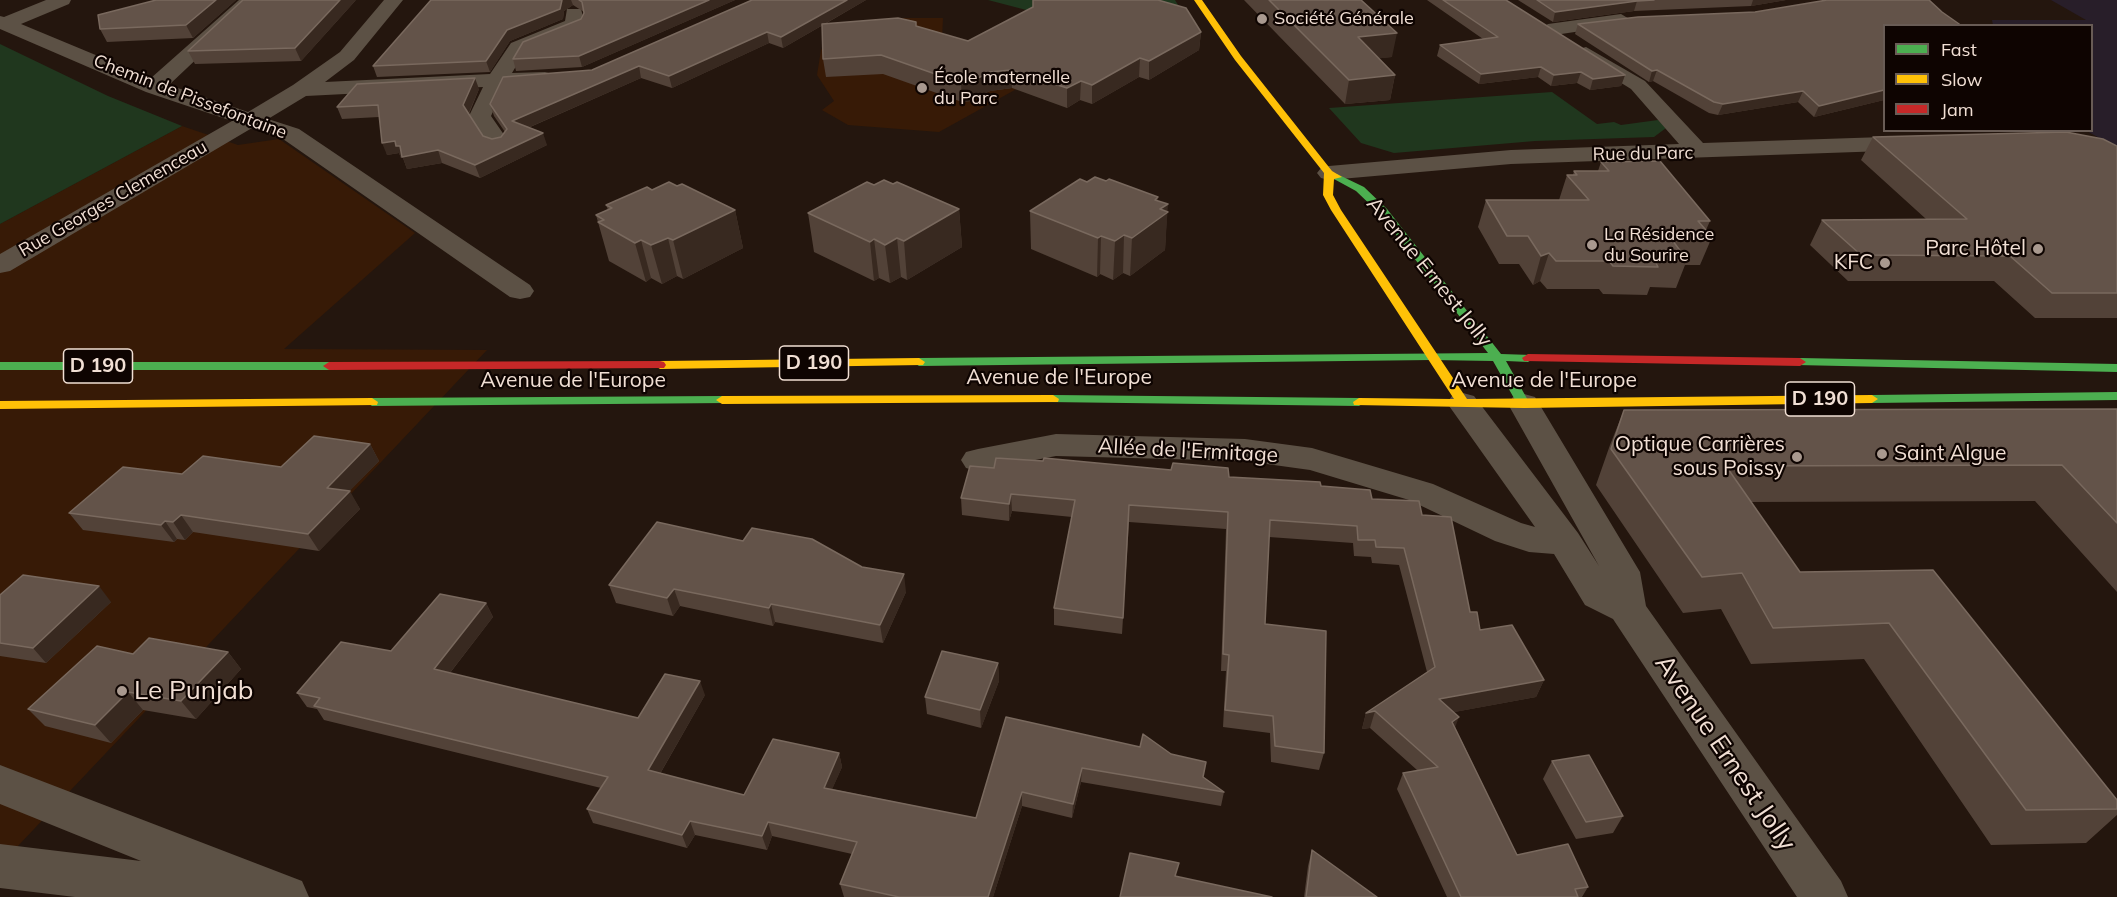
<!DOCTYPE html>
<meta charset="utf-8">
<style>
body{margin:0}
#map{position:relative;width:2117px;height:897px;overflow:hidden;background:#24160e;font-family:Mulish,sans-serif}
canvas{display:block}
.legend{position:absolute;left:1883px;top:24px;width:210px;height:108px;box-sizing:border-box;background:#0e0401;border:2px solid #695c55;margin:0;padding:8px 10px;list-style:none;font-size:18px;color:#f1dfd4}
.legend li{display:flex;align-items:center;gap:12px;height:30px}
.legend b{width:30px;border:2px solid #695c55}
</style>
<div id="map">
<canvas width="2117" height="897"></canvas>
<ul class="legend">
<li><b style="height:8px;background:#4caf50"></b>Fast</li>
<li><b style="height:8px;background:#ffc107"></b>Slow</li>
<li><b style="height:8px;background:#c62828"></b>Jam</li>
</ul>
</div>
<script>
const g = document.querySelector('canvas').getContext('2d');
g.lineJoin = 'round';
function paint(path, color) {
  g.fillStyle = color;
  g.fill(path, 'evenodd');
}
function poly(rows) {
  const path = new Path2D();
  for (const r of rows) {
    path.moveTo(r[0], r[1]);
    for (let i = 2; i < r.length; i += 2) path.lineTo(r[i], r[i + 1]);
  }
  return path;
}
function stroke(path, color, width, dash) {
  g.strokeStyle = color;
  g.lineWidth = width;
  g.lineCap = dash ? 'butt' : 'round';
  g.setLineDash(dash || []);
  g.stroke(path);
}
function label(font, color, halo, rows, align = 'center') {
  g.font = font + ' Mulish,sans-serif';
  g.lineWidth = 4.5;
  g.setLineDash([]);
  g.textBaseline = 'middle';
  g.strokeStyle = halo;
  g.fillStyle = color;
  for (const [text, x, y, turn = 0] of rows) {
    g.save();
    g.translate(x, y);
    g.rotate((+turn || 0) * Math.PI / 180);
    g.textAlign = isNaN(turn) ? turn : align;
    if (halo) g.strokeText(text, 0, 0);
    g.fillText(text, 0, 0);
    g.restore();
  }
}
paint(poly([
 [898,18,943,18,942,39,1049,71,939,132,848,125,822,110,834,101,817,75,821,50,835,33],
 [182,126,238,145,279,139,415,233,284,349,487,350,0,865,0,224]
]), '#371a06');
paint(poly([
 [2051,0,2117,0,2117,148,2087,131,2092,130,2092,26,1993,25,1992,20,2086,20]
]), '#281e29');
paint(poly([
 [988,0,1175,0,1178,5,1153,11,1034,12],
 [0,44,108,96,182,126,0,224],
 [1552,92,1597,124,1614,122,1621,125,1658,120,1666,128,1654,137,1535,141,1394,153,1361,143,1329,108]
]), '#20371e');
paint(poly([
 [46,0,71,0,69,4,21,24,151,78,239,0,259,0,169,85,248,112,293,85,340,52,384,0,403,0,354,60,325,82,490,74,511,43,565,21,567,9,581,9,585,24,582,28,525,51,512,73,545,72,552,74,555,78,552,82,545,84,505,86,491,116,509,142,505,147,489,147,469,116,483,87,306,96,268,119,299,129,530,285,534,291,530,297,520,299,510,297,283,139,252,128,10,271,0,273,0,254,232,121,146,92,0,29,0,16,4,17,46,0],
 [1621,14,1631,20,1628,24,1548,36,1538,30,1548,24,1621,14],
 [1586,47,1645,81,1703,143,1914,136,1922,138,1926,143,1922,148,1914,150,1511,164,1329,180,1321,178,1317,173,1321,168,1329,166,1511,150,1679,144,1631,89,1579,57,1576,53,1579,49,1586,47],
 [1463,393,1474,396,1578,533,1599,566,1508,404,1513,397,1524,394,1535,397,1640,572,1646,606,1841,881,1848,897,1797,897,1613,619,1585,605,1554,554,1529,552,1495,541,1409,500,1310,470,1245,461,1056,456,978,471,966,468,961,460,966,452,978,449,1056,434,1245,439,1312,448,1433,484,1521,523,1535,527,1447,403,1452,396,1463,393],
 [0,765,302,881,309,897,75,897,0,888,0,844,141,861,0,804,0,765]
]), '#5c5145');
paint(poly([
 [1337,174,1364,187,1387,209,1501,354,1532,355,1534,358,1528,362,1506,361,1530,404,1529,407,1519,407,1493,361,1432,360,919,366,913,362,919,358,1488,353,1379,213,1356,191,1334,179,1334,175,1337,174],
 [1800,358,2117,364,2117,372,1796,365,1794,362,1796,359,1800,358],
 [0,362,329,362,335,366,329,370,0,370,0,362],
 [2117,392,2117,400,1872,403,1866,399,1872,395,2117,392],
 [1053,395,1359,398,1365,402,1359,406,1048,402,1047,399,1053,395],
 [722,396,727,397,728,400,727,403,372,406,366,402,372,398,722,396]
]), '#4caf50');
paint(poly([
 [1194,0,1202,0,1241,56,1332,171,1342,177,1334,179,1333,195,1341,210,1467,399,1872,395,1878,399,1872,403,1524,408,1354,405,1353,402,1359,398,1454,399,1331,210,1323,195,1324,173,1235,60,1194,0],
 [919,358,925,362,923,365,660,369,654,365,660,361,919,358],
 [1053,395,1059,399,1058,402,722,404,716,400,722,396,1053,395],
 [372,398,378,402,377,405,0,409,0,401,372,398]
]), '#ffc107');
paint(poly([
 [1528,354,1800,358,1806,362,1800,366,1524,361,1522,358,1528,354],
 [660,361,664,362,666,365,664,368,329,370,323,366,329,362,660,361]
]), '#c62828');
paint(poly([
 [156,0,236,0,193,38,107,42,100,29],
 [356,0,301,61,195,64,188,51],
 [431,0,735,0,582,67,516,71,513,59,581,19,584,12,573,5,564,11,563,19,510,41,490,72,377,77,373,66],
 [752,0,866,0,825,24,916,26,968,41,1201,32,1199,50,1149,80,1139,77,1092,104,1080,100,1067,108,1012,88,990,91,971,101,962,102,883,74,826,77,823,59,823,25,783,48,769,43,672,88,641,78,528,128,547,145,480,178,442,163,407,169,403,158,401,158,399,153,387,155,379,117,342,119,337,107,479,89,469,114,483,136,492,139,501,137,505,132,494,116,490,104,592,70],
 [1244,0,1361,0,1392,57,1379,58,1395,75,1390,100,1345,104],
 [1427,0,1506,0,1625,75,1621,86,1590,90,1577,83,1551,86,1538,77,1479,84,1437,56,1440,45,1483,39],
 [1518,0,1786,0,1751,6,1634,11,1553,22],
 [1755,12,1884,26,1884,100,1814,117,1798,102,1718,115,1709,113,1653,81,1649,82,1575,34,1578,24],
 [1873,137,2117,146,2117,318,2035,318,1994,281,1848,281,1810,245,1822,220,1926,219,1861,160],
 [1601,162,1710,221,1706,230,1712,237,1700,265,1685,265,1676,288,1650,287,1647,295,1603,294,1599,289,1547,289,1540,281,1533,285,1519,264,1499,264,1478,227,1486,200,1559,200,1567,175,1573,175,1574,171,1598,171],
 [1106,181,1158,201,1167,212,1165,250,1130,276,1123,273,1113,280,1100,274,1097,277,1031,249,1030,211,1087,182],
 [874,185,959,209,962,247,907,280,901,277,890,283,879,278,874,281,814,252,808,213],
 [677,186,735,210,743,248,683,279,677,276,662,284,651,278,646,282,609,261,596,215,608,210,606,205,652,190],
 [2117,409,2117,592,2035,501,1750,502,1800,572,1933,570,2117,800,2117,815,2086,843,1991,845,1864,659,1751,664,1721,609,1683,613,1596,485,1610,445,1624,410],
 [370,444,379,461,349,491,360,509,319,551,193,532,185,540,177,539,174,542,83,530,69,513,182,474,281,467],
 [994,468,1229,477,1321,486,1372,499,1422,515,1470,612,1480,630,1544,680,1536,697,1454,712,1455,727,1517,855,1588,887,1582,897,1447,897,1397,789,1403,773,1417,770,1370,728,1362,729,1366,713,1427,672,1399,565,1372,563,1371,557,1354,556,1353,543,1269,537,1265,624,1324,753,1319,770,1271,762,1270,733,1223,727,1226,671,1221,671,1226,529,1129,522,1122,634,1054,625,1054,608,1072,517,1012,511,1009,521,962,515,961,498],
 [609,585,906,592,883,643,775,622,773,626,680,606,673,616,616,603],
 [0,595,111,602,46,663,0,656],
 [486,603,493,617,450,673,638,718,705,695,660,774,744,795,839,753,842,767,832,789,976,818,1006,717,1203,778,1224,792,1221,806,1081,782,1072,818,1022,806,993,897,844,897,840,884,852,854,772,836,767,850,695,835,687,848,593,823,587,809,601,788,324,720,317,709,307,707,297,693,391,651],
 [228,652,241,669,196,719,143,710,111,743,45,726,28,709,133,654],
 [998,663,999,681,981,728,927,714,925,697],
 [1552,761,1623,816,1613,833,1576,839,1543,779],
 [1312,850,1377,897,1304,897,1308,866]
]), '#524238');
paint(poly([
 [216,0,236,0,193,38,186,25],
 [340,0,356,0,301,61,295,48],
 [562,0,571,0,573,5,564,11,563,19,510,41,490,72,486,61,507,30],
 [709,0,735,0,582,67,579,56],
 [847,0,866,0,783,48,781,37],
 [1753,0,1786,0,1751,6],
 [1637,1,1634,11,1553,22,1555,12],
 [767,32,769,43,672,88,669,76],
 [1201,32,1199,50,1149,80,1149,61],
 [1397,33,1392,57,1354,61,1358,37],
 [1140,58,1139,77,1092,104,1092,85],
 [639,66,641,78,516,133,512,121],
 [1541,67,1538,77,1479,84,1481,74],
 [1011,70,1012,88,990,91,971,101,962,102,961,83,990,72],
 [1657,70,1653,81,1649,82,1652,71],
 [1581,72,1577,83,1551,86,1554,75],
 [1395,75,1390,100,1345,104,1349,80],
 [1625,75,1621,86,1590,90,1593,79],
 [475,78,479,89,467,117,463,105],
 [1081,81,1080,100,1067,108,1067,88],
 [1884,90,1884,100,1814,117,1819,106],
 [1803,91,1798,102,1718,115,1723,104],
 [543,133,547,145,480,178,475,165],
 [395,141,438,150,442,163,407,169,403,158,401,158,399,153,387,155,382,143],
 [1158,197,1157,220,1160,209,1168,204,1165,250,1130,276,1132,238,1155,200],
 [959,209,962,247,907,280,904,241],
 [735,210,743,248,683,279,673,240],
 [1124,235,1123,273,1113,280,1115,241],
 [1101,236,1100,274,1097,277,1098,238],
 [668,238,677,276,662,284,651,245],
 [897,238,901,277,890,283,885,245],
 [874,239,879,278,874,281,870,242],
 [641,240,651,278,646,282,635,243],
 [1549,253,1540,281,1533,285,1541,256],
 [370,444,379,461,336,505,327,488],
 [350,491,360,509,319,551,308,534],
 [1011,494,1012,511,1009,521,1009,504],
 [181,515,193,532,185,540,173,522],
 [165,521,177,539,174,542,161,525],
 [904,574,906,592,883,643,880,625],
 [99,586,111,602,46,663,33,648],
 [674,589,680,606,673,616,667,598],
 [486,603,493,617,442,683,434,669],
 [771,604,775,622,773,626,769,608],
 [228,652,241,669,196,719,181,701],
 [998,663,999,681,981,728,980,710],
 [1544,680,1536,697,1433,716,1439,699],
 [700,681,705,695,654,784,648,770],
 [128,692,143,710,111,743,95,725],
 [1375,711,1370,728,1362,729,1366,713],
 [1459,717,1453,733,1452,722],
 [839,753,842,767,827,801,824,788],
 [1082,768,1081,782,1072,818,1073,804],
 [1022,792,1022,806,993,897,988,897],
 [690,821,695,835,687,848,682,835],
 [768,822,772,836,767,850,762,836]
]), '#382920');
const building = poly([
 [156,0,216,0,186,25,100,29,98,15,156,0],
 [243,0,340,0,295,48,188,51,243,0],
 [431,0,562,0,560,9,507,30,486,61,373,66,431,0],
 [579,0,709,0,579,56,513,59,523,42,581,19,584,13,582,2,579,0],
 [752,0,847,0,781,37,767,32,669,76,639,66,512,121,543,133,475,165,438,150,402,157,400,146,396,146,395,141,382,143,378,105,337,107,357,84,475,78,463,105,483,136,492,139,501,137,507,129,490,104,503,77,592,70,752,0],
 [1033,0,1158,0,1186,8,1201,32,1149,61,1140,58,1092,85,1081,81,1067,88,1011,70,990,72,970,82,961,83,881,55,823,59,822,24,898,18,916,22,916,26,968,41,1033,7,1033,0],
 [1269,0,1361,0,1397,33,1358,37,1395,75,1349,80,1269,0],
 [1443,0,1506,0,1625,75,1593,79,1581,72,1554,75,1541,67,1481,74,1440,45,1498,37,1443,0],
 [1537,0,1654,0,1637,1,1555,12,1537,0],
 [1827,0,1929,0,1942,12,1962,26,1884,26,1884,90,1819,106,1803,91,1723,104,1714,102,1657,70,1652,71,1578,24,1638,17,1755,12,1827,0],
 [2066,132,2103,139,2117,146,2117,293,2052,293,2010,256,1861,255,1822,220,1967,219,1873,137,2066,132],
 [1660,161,1710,221,1698,221,1712,237,1670,237,1687,260,1654,259,1658,267,1613,266,1609,261,1556,261,1549,253,1541,256,1528,236,1507,236,1486,200,1589,200,1567,175,1577,175,1574,171,1609,171,1601,162,1660,161],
 [1095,177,1106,181,1109,179,1158,197,1155,200,1168,204,1160,209,1168,212,1132,238,1124,235,1115,241,1101,236,1098,238,1030,211,1080,179,1087,182,1095,177],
 [884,180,893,184,897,182,959,209,904,241,897,238,885,245,874,239,870,242,808,213,867,182,874,185,884,180],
 [669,182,677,186,682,184,735,210,673,240,668,238,651,245,641,240,635,243,598,222,604,220,596,215,612,208,606,205,647,187,652,190,669,182],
 [2117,409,2117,523,2062,465,1726,466,1800,572,1933,570,2117,800,2117,809,2026,810,1889,623,1773,628,1742,573,1702,577,1611,449,1624,410,2117,409],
 [314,436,370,444,327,488,350,491,308,534,181,515,173,522,165,521,161,525,69,513,123,467,182,474,203,456,281,467,314,436],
 [996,458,1043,461,1044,458,1171,470,1173,463,1228,468,1229,477,1320,482,1321,486,1370,490,1372,499,1419,501,1422,515,1451,517,1470,612,1477,612,1480,630,1512,625,1544,680,1439,699,1459,717,1452,722,1517,855,1568,844,1588,887,1575,889,1578,897,1461,897,1403,773,1438,767,1375,711,1366,713,1435,667,1404,548,1376,547,1375,540,1358,540,1357,526,1270,520,1265,624,1326,631,1324,753,1275,746,1273,716,1225,710,1229,655,1223,654,1228,512,1129,505,1123,618,1054,608,1075,500,1011,494,1009,504,961,498,970,466,994,468,996,458],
 [657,522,743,541,752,528,812,539,862,567,904,574,880,625,771,604,769,608,674,589,667,598,609,585,657,522],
 [23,575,99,586,33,648,0,643,0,595,23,575],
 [440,594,486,603,434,669,638,718,665,674,700,681,648,770,744,795,773,739,839,753,824,788,976,818,1006,717,1140,747,1143,734,1171,754,1206,762,1203,777,1224,792,1082,768,1073,804,1022,792,988,897,899,897,840,884,857,842,768,822,762,836,690,821,682,835,587,809,608,777,314,706,320,698,297,693,341,642,391,651,440,594],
 [149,638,228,652,181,701,128,692,95,725,28,709,97,646,133,654,149,638],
 [942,651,998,663,980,710,925,697,942,651],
 [1589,755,1623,816,1586,822,1552,761,1589,755],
 [1312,850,1377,897,1306,897,1312,850],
 [1130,853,1179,863,1175,876,1272,897,1120,897,1130,853]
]);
paint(building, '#635349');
stroke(building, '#79695e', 1.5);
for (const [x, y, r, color] of [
 [1262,19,6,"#a9998f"],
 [922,88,6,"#a9998f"],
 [1592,245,6,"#a9998f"],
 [2038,249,6,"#a9998f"],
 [1885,263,6,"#a9998f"],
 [1882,454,6,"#a9998f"],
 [1797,457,6,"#a9998f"],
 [122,691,6,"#a9998f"]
]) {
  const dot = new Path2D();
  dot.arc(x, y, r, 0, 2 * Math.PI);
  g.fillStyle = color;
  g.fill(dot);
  stroke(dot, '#0e0401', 2);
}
label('18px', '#f1dfd4', '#0e0401', [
 ["Société Générale",1274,19],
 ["École maternelle",934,78],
 ["du Parc",934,99],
 ["La Résidence",1604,235],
 ["du Sourire",1604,256]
], 'left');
label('18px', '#f1dfd4', '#0e0401', [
 ["Chemin de Pissefontaine",190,97,21],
 ["Rue du Parc",1643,154,-1],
 ["Rue Georges Clemenceau",113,199,-30]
]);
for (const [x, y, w] of [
 [814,363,69],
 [98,366,69],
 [1820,399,69]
]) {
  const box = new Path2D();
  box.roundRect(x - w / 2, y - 17, w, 34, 4.5);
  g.fillStyle = '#0e0401';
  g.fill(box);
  stroke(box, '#f1dfd4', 1.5);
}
label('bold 20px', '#f1dfd4', null, [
 ["D 190",814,363],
 ["D 190",98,366],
 ["D 190",1820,399]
]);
label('21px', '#f1dfd4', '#0e0401', [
 ["Parc Hôtel",2026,249],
 ["KFC",1873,263],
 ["Optique Carrières",1785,445],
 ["sous Poissy",1785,469],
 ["Saint Algue",1894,454,"left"]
], 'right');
label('21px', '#f1dfd4', '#0e0401', [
 ["Avenue Ernest Jolly",1429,272,51],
 ["Avenue de l'Europe",1059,378],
 ["Avenue de l'Europe",573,381],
 ["Avenue de l'Europe",1544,381],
 ["Allée de l'Ermitage",1188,451,3]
]);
label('26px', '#f1dfd4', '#0e0401', [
 ["Le Punjab",134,691]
], 'left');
label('26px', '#f1dfd4', '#0e0401', [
 ["Avenue Ernest Jolly",1725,753,56]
]);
</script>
